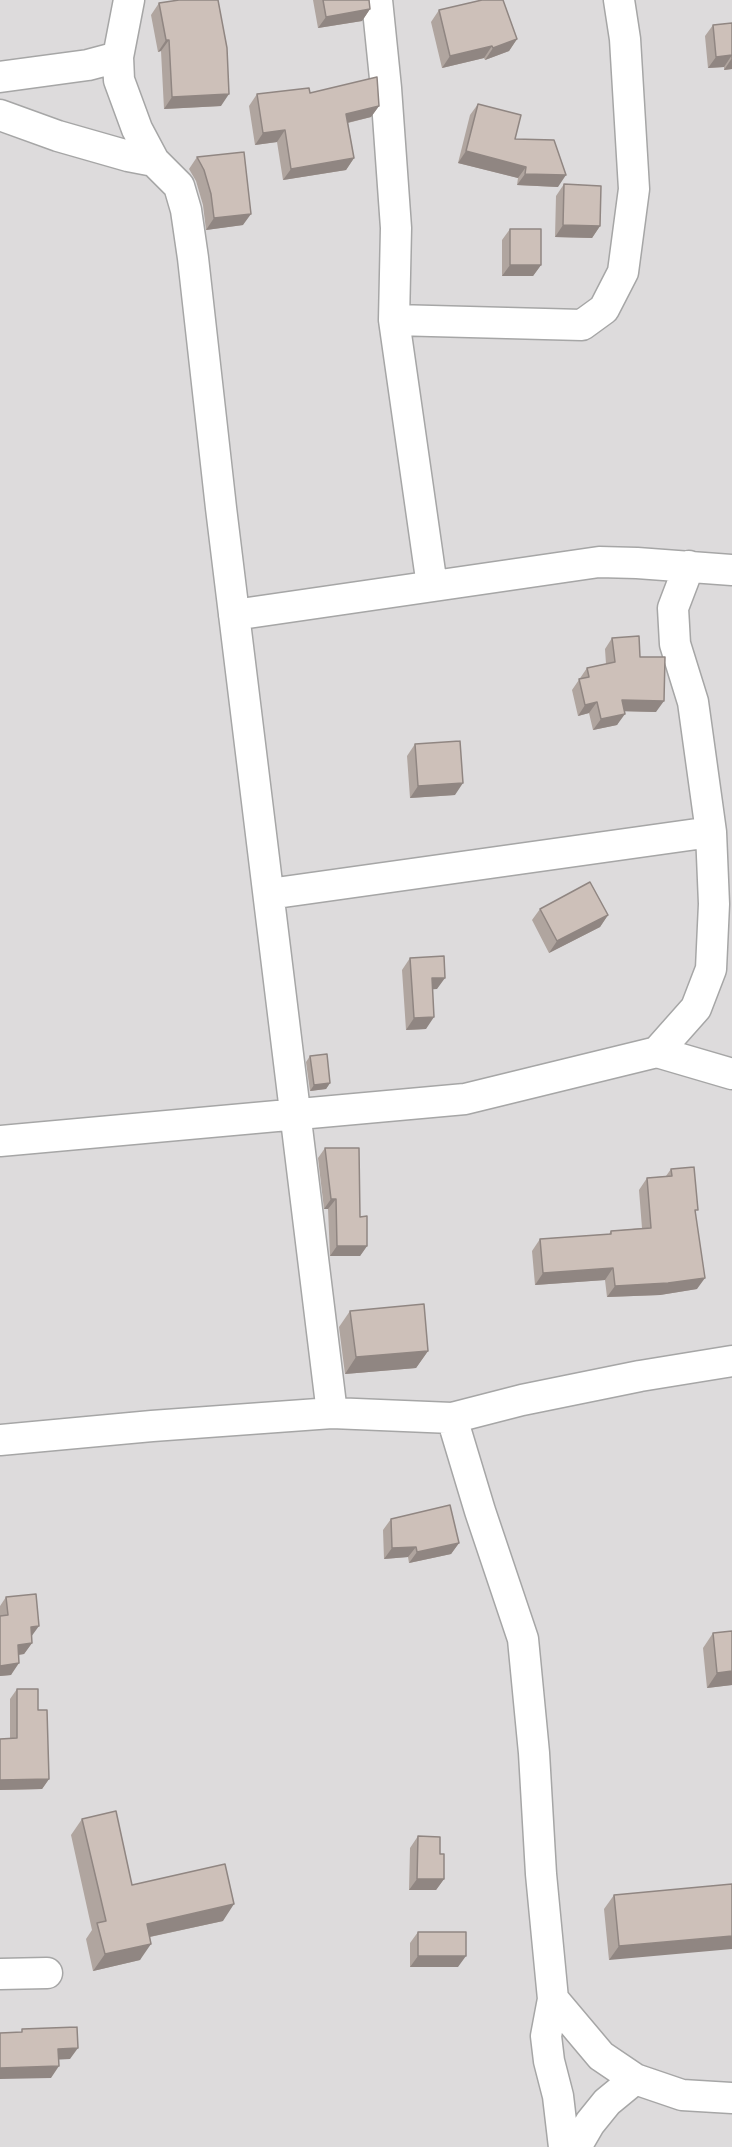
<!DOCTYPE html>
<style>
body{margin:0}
canvas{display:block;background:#f0ebe4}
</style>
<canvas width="732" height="2147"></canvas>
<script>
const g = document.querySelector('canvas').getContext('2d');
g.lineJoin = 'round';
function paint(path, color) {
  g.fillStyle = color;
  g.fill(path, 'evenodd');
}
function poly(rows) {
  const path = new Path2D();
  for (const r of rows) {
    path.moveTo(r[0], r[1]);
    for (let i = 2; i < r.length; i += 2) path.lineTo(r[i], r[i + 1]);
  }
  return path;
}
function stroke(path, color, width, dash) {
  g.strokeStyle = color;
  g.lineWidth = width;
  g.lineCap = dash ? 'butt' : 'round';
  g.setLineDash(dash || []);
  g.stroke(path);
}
paint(poly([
 [0,0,732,0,732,2147,0,2147]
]), '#dddbdc');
const street = poly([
 [129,0,118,57,119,80,137,129,154,161,179,186,186,210,193,258,221,508,332,1413],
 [377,0,386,88,396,228,394,320,432,586],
 [0,77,88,65,118,57],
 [0,115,58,136,128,156,154,161],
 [394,320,582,325,604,309,623,272,634,189,625,39,619,0],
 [234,615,599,562,637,563,732,570],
 [269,894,711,832],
 [657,1052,696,1008,711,969,714,904,711,832,693,702,675,644,673,608,689,566],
 [0,1141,465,1099,657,1052,732,1074],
 [452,1418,522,1400,640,1376,732,1361],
 [0,1440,152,1426,332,1413,452,1418,480,1511,523,1639,534,1753,541,1874,553,1999,546,2036,549,2061,558,2096,564,2147],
 [0,1974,47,1973],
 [553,1999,601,2056,635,2079,682,2095,732,2098],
 [576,2147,590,2123,607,2102,635,2079]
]);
stroke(street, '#a6a6a6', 33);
stroke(street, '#fff', 30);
paint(poly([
 [313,0,369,0,370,9,362,21,318,28],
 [159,3,221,106,164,109,161,51,158,52,151,15],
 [439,10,517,39,509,51,485,60,484,58,442,68,431,22],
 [732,23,732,69,724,70,724,67,708,68,705,36,713,25],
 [310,93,379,106,371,117,348,123,354,158,346,170,283,180,277,142,255,145,249,106,257,94],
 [478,104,515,139,558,187,517,185,518,178,458,163,470,115],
 [197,157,243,225,206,230,203,205,196,181,189,169],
 [564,184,600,226,592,238,555,237,556,196],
 [510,229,541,265,533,276,502,276,502,240],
 [612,638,640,657,656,712,624,711,617,725,593,730,589,713,578,716,572,690,587,668,606,664,605,649],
 [415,744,455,795,410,798,407,756],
 [540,909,608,915,600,927,549,953,532,920],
 [410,958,437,989,433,989,426,1029,406,1030,402,970],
 [310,1056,330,1083,326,1089,310,1091,306,1062],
 [325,1148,360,1217,367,1246,360,1256,330,1256,328,1209,324,1209,318,1158],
 [671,1169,696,1212,697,1289,660,1295,607,1297,605,1280,535,1285,532,1251,540,1239,609,1234,611,1231,642,1228,639,1190,647,1178,666,1176],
 [350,1311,428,1351,416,1368,345,1374,339,1327],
 [391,1519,459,1543,451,1554,409,1563,408,1557,384,1559,383,1530],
 [6,1597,32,1637,32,1643,24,1654,18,1655,11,1675,0,1676,0,1606],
 [713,1633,732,1685,707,1688,703,1648],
 [17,1689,38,1710,49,1779,42,1789,0,1790,0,1739,10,1738,10,1699],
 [82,1819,132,1885,223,1921,150,1937,140,1960,93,1971,86,1939,92,1930,71,1835],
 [418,1836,440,1854,444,1879,436,1890,409,1890,410,1848],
 [732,1884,609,1960,604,1909,614,1895],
 [418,1932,458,1967,410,1967,410,1943]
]), '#b0a59f');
paint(poly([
 [370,9,362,21,318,28,326,17],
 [517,39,509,51,485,60,493,48],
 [166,40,169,40,161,51,158,52],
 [492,46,484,58,442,68,450,56],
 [732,55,724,67,708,68,716,57],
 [732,58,732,69,724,70],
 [229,94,221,106,164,109,172,97],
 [379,106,371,117,338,125,346,114],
 [285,130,277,142,255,145,263,133],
 [466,151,526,167,518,178,458,163],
 [354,158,346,170,283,180,291,169],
 [525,174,566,175,558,187,517,185],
 [251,214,243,225,206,230,214,218],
 [563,225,600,226,592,238,555,237],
 [510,265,541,265,533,276,502,276],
 [622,700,664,701,656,712,614,711],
 [597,702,589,713,578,716,585,705],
 [625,714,617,725,593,730,601,719],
 [463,783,455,795,410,798,418,786],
 [608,915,600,927,549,953,557,941],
 [432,978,445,978,437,989,424,990],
 [434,1017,426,1029,406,1030,414,1018],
 [330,1083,326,1089,310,1091,314,1085],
 [331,1199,336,1199,328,1209,324,1209],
 [337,1246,367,1246,360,1256,330,1256],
 [613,1268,605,1280,535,1285,543,1273],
 [705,1278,697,1289,660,1295,607,1297,615,1286],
 [428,1351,416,1368,345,1374,356,1357],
 [459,1543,451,1554,409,1563,417,1552],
 [416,1547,408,1557,384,1559,392,1548],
 [39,1626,31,1637,31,1627],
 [32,1643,24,1654,10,1656,18,1645],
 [19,1663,11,1675,0,1676,0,1666],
 [732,1671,732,1685,707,1688,717,1673],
 [49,1779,42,1789,0,1790,0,1780],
 [417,1879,444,1879,436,1890,409,1890],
 [234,1904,223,1921,135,1940,147,1924],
 [732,1936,732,1949,609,1960,619,1946],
 [151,1944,140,1960,93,1971,105,1954],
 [418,1956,466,1956,458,1967,410,1967],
 [78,2048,70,2059,50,2060,58,2049],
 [59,2066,51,2078,0,2079,0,2068]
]), '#908682');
const building = poly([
 [179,0,218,0,227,48,229,94,172,97,169,40,166,40,159,3,179,0],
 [323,0,369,0,370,9,326,17,323,0],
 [482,0,503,0,517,39,493,48,492,46,450,56,439,10,482,0],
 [732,23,732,58,732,55,716,57,713,25,732,23],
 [377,77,379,106,346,114,354,158,291,169,285,130,263,133,257,94,309,88,310,93,377,77],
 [478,104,521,115,515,139,554,140,566,175,525,174,526,167,466,151,478,104],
 [244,152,251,214,214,218,211,194,204,170,197,157,244,152],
 [564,184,601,186,600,226,563,225,564,184],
 [510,229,541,229,541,265,510,265,510,229],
 [639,636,640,657,665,657,664,701,622,700,625,714,601,719,597,702,585,705,579,679,589,677,587,668,615,662,612,638,639,636],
 [460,741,463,783,418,786,415,744,460,741],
 [590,882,608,915,557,941,540,909,590,882],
 [444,956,445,978,432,978,434,1017,414,1018,410,958,444,956],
 [327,1054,330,1083,314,1085,310,1056,327,1054],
 [325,1148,359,1148,360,1217,367,1216,367,1246,337,1246,336,1199,331,1199,325,1148],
 [694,1167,698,1210,695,1210,705,1278,668,1283,615,1286,613,1268,543,1273,540,1239,611,1234,611,1231,651,1228,647,1178,672,1176,671,1169,694,1167],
 [424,1304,428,1351,356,1357,350,1311,424,1304],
 [450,1505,459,1543,417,1552,416,1547,392,1548,391,1519,450,1505],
 [36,1594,39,1626,31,1627,32,1643,18,1645,19,1663,0,1666,0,1616,8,1615,6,1597,36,1594],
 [732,1631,732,1671,717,1673,713,1633,732,1631],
 [17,1689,38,1689,38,1710,47,1710,49,1779,0,1780,0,1739,17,1738,17,1689],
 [116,1811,132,1885,225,1864,234,1904,147,1924,151,1944,105,1954,97,1923,106,1921,82,1819,116,1811],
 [418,1836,440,1837,440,1854,444,1854,444,1879,417,1879,418,1836],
 [732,1884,732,1936,619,1946,614,1895,732,1884],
 [418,1932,466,1932,466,1956,418,1956,418,1932],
 [77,2027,78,2048,58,2049,59,2066,0,2068,0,2033,22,2032,22,2029,77,2027]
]);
paint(building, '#cdc0b9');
stroke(building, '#908682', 1.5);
</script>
